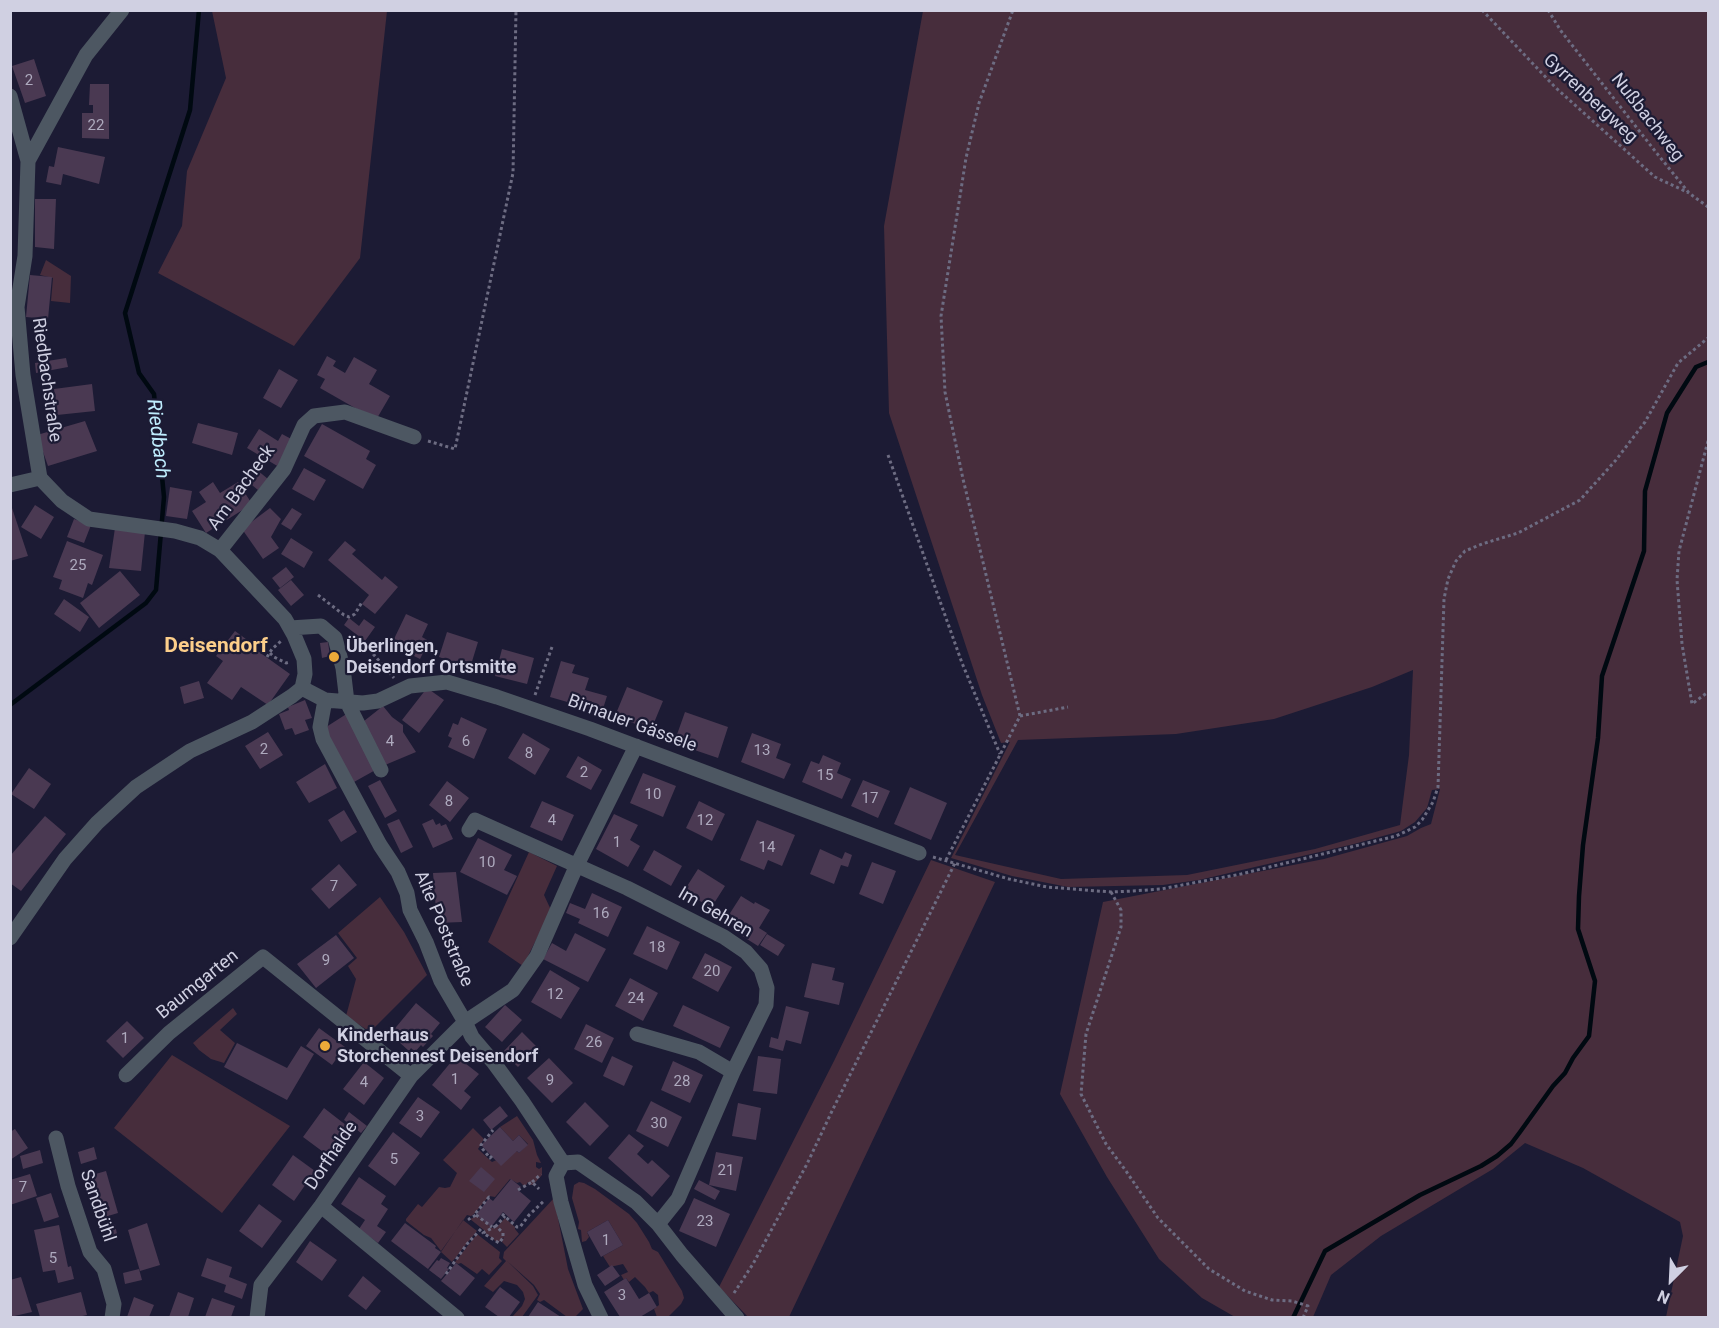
<!DOCTYPE html>
<meta charset="utf-8">
<style>
body{margin:0}
#map{position:relative;width:1719px;height:1328px;overflow:hidden;background:#1c1b34;font-family:Roboto,sans-serif}
canvas{display:block}
.frame{position:absolute;inset:0;border:12px solid #d0d0e2;pointer-events:none}
.north{position:absolute;left:1641px;top:1250px;width:60px;height:60px;-webkit-text-stroke:4px #1c1b34;paint-order:stroke;rotate:204deg;font-size:16px;font-weight:700;line-height:24px;text-align:center;color:#d0d0e2}
.north::after{content:'';display:block;margin:auto;width:21px;height:27px;background:#d0d0e2;clip-path:polygon(50% 0,100% 100%,50% 72%,0 100%)}
</style>
<div id="map">
<canvas width="1719" height="1328"></canvas>
<div class="frame"></div>
<div class="north">N</div>
</div>
<script>
const g = document.querySelector('canvas').getContext('2d');
g.lineJoin = 'round';
function paint(path, color) {
  g.fillStyle = color;
  g.fill(path, 'evenodd');
}
function poly(rows) {
  const path = new Path2D();
  for (const r of rows) {
    path.moveTo(r[0], r[1]);
    for (let i = 2; i < r.length; i += 2) path.lineTo(r[i], r[i + 1]);
  }
  return path;
}
function stroke(path, color, width, dash) {
  g.strokeStyle = color;
  g.lineWidth = width;
  g.lineCap = dash ? 'butt' : 'round';
  g.setLineDash(dash || []);
  g.stroke(path);
}
function label(font, color, halo, rows, align = 'center') {
  g.font = font + ' Roboto,sans-serif';
  g.lineWidth = 4.5;
  g.setLineDash([]);
  g.textBaseline = 'middle';
  g.strokeStyle = halo;
  g.fillStyle = color;
  for (const [text, x, y, turn = 0] of rows) {
    g.save();
    g.translate(x, y);
    g.rotate((+turn || 0) * Math.PI / 180);
    g.textAlign = isNaN(turn) ? turn : align;
    if (halo) g.strokeText(text, 0, 0);
    g.fillText(text, 0, 0);
    g.restore();
  }
}
paint(poly([
 [212,11,387,11,360,258,294,346,158,273,182,226,187,171,226,78],
 [923,11,1708,11,1708,1317,1666,1317,1683,1236,1680,1222,1583,1168,1525,1143,1493,1169,1381,1236,1331,1275,1313,1317,1235,1317,1202,1298,1159,1259,1107,1177,1060,1094,1103,902,1324,859,1407,836,1421,828,1431,824,1440,789,1432,790,1427,808,1415,822,1401,831,1354,844,1199,880,1163,885,1068,887,1012,876,951,858,1010,742,1001,743,982,695,889,413,884,226],
 [1413,670,1409,755,1400,825,1315,849,1187,875,1061,879,955,855,1018,740,1176,734,1274,719,1372,687],
 [46,260,71,276,70,303,51,301,53,278,40,275],
 [529,852,557,866,544,895,551,910,523,966,488,942],
 [931,860,995,882,789,1317,748,1317,719,1287,834,1061],
 [380,897,404,932,427,975,370,1032,346,1016,356,979,348,966,357,958,338,933],
 [233,1008,237,1014,220,1030,235,1043,224,1063,211,1059,199,1050,193,1043],
 [172,1055,290,1126,222,1213,114,1128],
 [517,1116,533,1140,537,1155,541,1163,536,1162,536,1167,539,1169,542,1167,542,1175,533,1185,530,1185,528,1182,525,1187,520,1182,517,1183,510,1179,495,1197,489,1196,474,1214,471,1216,467,1215,469,1213,467,1215,441,1251,431,1238,424,1235,406,1221,406,1219,418,1204,422,1207,439,1187,445,1188,450,1187,457,1173,443,1160,473,1128,484,1139,478,1149,492,1162,517,1151,519,1153,528,1144,519,1135,513,1141,500,1127],
 [579,1182,584,1183,595,1189,629,1214,637,1223,649,1242,652,1249,658,1252,663,1260,682,1291,684,1298,681,1304,669,1316,657,1317,654,1309,659,1305,658,1295,653,1291,649,1293,645,1287,635,1277,629,1282,626,1278,624,1280,621,1275,628,1272,623,1264,610,1267,603,1256,623,1245,608,1220,587,1232,589,1237,586,1241,582,1242,581,1230,578,1229,579,1222,572,1198,574,1185],
 [554,1198,568,1269,583,1309,575,1317,567,1317,544,1300,540,1302,537,1300,540,1294,534,1285,507,1261,533,1286,538,1295,522,1317,512,1317,522,1306,525,1299,523,1292,517,1285,504,1281,493,1292,484,1286,506,1261,503,1258,504,1252],
 [477,1216,492,1228,497,1227,505,1218,515,1227,515,1229,519,1234,507,1247,502,1242,504,1237,498,1243,484,1232,485,1231,470,1219],
 [463,1220,477,1231,452,1262,441,1252],
 [477,1234,500,1252,499,1258,502,1261,489,1275,482,1269,477,1274,461,1263,458,1264,455,1262]
]), '#472d3c');
stroke(poly([
 [10,705,146,603,156,590,164,497,154,394,139,373,125,313,190,110,199,10],
 [1293,1318,1325,1251,1420,1195,1481,1166,1497,1156,1511,1144,1520,1132,1553,1086,1565,1073,1573,1058,1589,1036,1595,981,1578,929,1579,896,1583,845,1598,738,1602,676,1644,551,1645,491,1667,413,1696,367,1708,362]
]), '#000911', 4.5);
paint(poly([
 [34,59,46,96,25,103,12,66],
 [90,84,109,84,109,139,82,138,82,113,93,113,93,105,89,105],
 [58,147,105,157,99,184,63,174,61,185,46,182,49,166,54,167],
 [35,199,56,199,54,249,35,247],
 [30,275,52,277,48,319,26,317],
 [327,356,336,361,333,366,345,373,354,357,377,370,369,384,390,396,376,420,320,388,325,379,317,375],
 [66,358,68,367,36,373,35,363],
 [279,369,298,380,281,408,263,398],
 [92,384,95,411,57,415,54,389],
 [85,421,97,451,48,466,37,435],
 [198,423,238,433,232,455,192,443],
 [322,424,370,451,366,459,376,465,363,489,304,456],
 [259,429,278,441,282,434,295,441,279,467,247,448],
 [304,468,326,480,314,501,292,489],
 [257,470,268,479,258,490,247,481],
 [213,482,220,493,238,482,252,504,206,533,192,511,206,502,199,492],
 [170,487,192,491,187,519,166,516],
 [10,502,28,556,10,561],
 [35,505,54,517,41,539,21,527],
 [270,508,281,519,271,537,279,548,263,559,242,529],
 [292,508,302,514,291,530,281,524],
 [74,519,91,525,84,543,67,537],
 [115,528,145,532,141,571,109,568],
 [291,538,313,552,304,568,281,554],
 [67,541,103,555,92,585,88,583,83,598,59,589,62,580,53,577],
 [345,541,356,550,352,554,382,580,385,576,398,587,375,614,362,604,369,595,328,560],
 [286,567,294,577,280,588,272,578],
 [120,571,140,595,99,628,80,603],
 [291,580,304,595,291,606,278,590],
 [64,599,89,617,80,632,54,614],
 [406,614,428,624,422,637,429,641,420,659,404,651,407,645,394,639],
 [349,618,359,626,364,619,375,627,365,641,344,625],
 [235,631,250,642,248,644,290,674,268,705,241,687,232,700,207,683,223,661,216,656],
 [447,632,478,642,470,668,439,657],
 [328,642,330,656,322,658,320,643],
 [502,649,534,658,527,684,495,676],
 [561,661,575,665,572,673,589,678,585,690,607,696,602,712,550,697],
 [199,681,204,698,184,704,180,687],
 [627,687,663,701,651,730,615,716],
 [427,688,444,700,419,733,402,720],
 [305,700,312,718,305,720,309,730,295,735,292,728,285,730,279,714,289,710,288,707],
 [383,706,392,717,403,725,403,732,416,752,385,765,359,725],
 [685,712,728,727,718,758,674,743],
 [348,713,379,768,354,782,323,729],
 [461,717,487,729,474,759,448,747,452,738,448,736,453,723,458,725],
 [268,732,283,755,260,769,245,746],
 [523,733,550,749,535,775,508,758],
 [752,733,781,744,776,758,791,764,784,779,741,762],
 [823,755,841,763,837,773,851,779,842,799,802,782,811,761,819,764],
 [578,756,602,770,591,790,566,777],
 [325,764,337,788,309,803,296,782],
 [29,768,51,784,34,809,11,794],
 [643,773,676,786,663,817,630,803],
 [380,780,397,811,385,818,368,786],
 [863,780,890,791,878,818,851,806],
 [447,781,469,798,450,822,429,805],
 [910,787,947,803,931,840,894,824],
 [542,801,574,815,562,841,530,827],
 [699,801,725,814,712,841,686,828],
 [344,810,357,832,341,842,328,820],
 [614,814,638,825,630,840,640,846,628,867,596,849],
 [45,816,66,834,21,891,10,883,10,856],
 [399,819,413,847,401,853,387,824],
 [433,819,436,825,440,823,441,826,446,824,453,839,433,848,422,824],
 [757,820,795,835,782,866,768,860,764,870,740,860],
 [478,838,512,855,504,870,517,876,507,895,460,872],
 [820,849,842,859,845,852,852,855,848,867,841,865,834,884,810,874],
 [654,850,682,866,671,886,643,870],
 [872,862,896,871,883,904,859,894],
 [339,864,357,885,329,909,311,889],
 [698,869,725,886,711,908,684,891],
 [456,872,462,922,437,923,433,873],
 [592,893,622,907,608,937,578,923,580,919,566,913,570,903,585,909],
 [741,896,754,904,755,902,770,910,759,928,767,933,758,946,739,934,741,930,725,921],
 [647,926,680,942,667,970,633,954],
 [575,933,606,949,588,982,543,959,552,943,566,951],
 [767,934,785,945,778,956,760,945],
 [336,935,354,958,316,988,297,964],
 [705,953,732,967,718,992,692,978],
 [812,963,835,968,832,980,844,983,839,1005,804,997],
 [550,970,580,988,561,1019,531,1002],
 [630,978,658,993,643,1021,615,1006],
 [416,1003,440,1023,431,1034,433,1036,423,1047,421,1045,415,1052,411,1048,409,1051,399,1042,401,1040,392,1032],
 [505,1005,522,1020,502,1042,485,1027],
 [683,1005,730,1027,720,1048,673,1026],
 [786,1006,809,1012,801,1044,786,1040,783,1051,769,1047,771,1037,778,1039],
 [127,1021,144,1038,123,1058,106,1041],
 [586,1024,614,1038,602,1063,574,1049],
 [319,1028,345,1047,332,1065,306,1046],
 [522,1032,537,1047,518,1067,503,1052],
 [237,1043,287,1068,301,1046,314,1054,287,1100,224,1067],
 [456,1056,479,1074,464,1091,471,1097,461,1110,432,1085],
 [612,1056,633,1066,624,1086,603,1076],
 [758,1056,781,1059,777,1094,753,1091],
 [549,1058,573,1083,552,1103,527,1078],
 [673,1061,703,1075,690,1103,661,1090],
 [364,1062,384,1078,364,1105,343,1089],
 [418,1097,440,1112,421,1138,399,1123],
 [651,1101,682,1117,668,1147,636,1131],
 [585,1102,609,1126,590,1146,566,1122],
 [738,1103,761,1108,756,1140,732,1136],
 [500,1106,508,1116,491,1130,483,1120],
 [324,1108,351,1129,330,1157,303,1137],
 [349,1112,367,1126,361,1133,344,1120],
 [500,1127,513,1141,519,1135,528,1145,519,1153,517,1151,501,1166,481,1145],
 [15,1129,28,1148,10,1160,10,1132],
 [393,1132,420,1153,395,1186,368,1166],
 [629,1134,644,1146,637,1154,648,1164,652,1160,670,1176,652,1197,608,1158],
 [94,1147,97,1159,81,1164,78,1152],
 [40,1150,43,1163,23,1169,20,1156],
 [716,1152,743,1157,736,1191,709,1185],
 [293,1155,315,1171,294,1201,272,1185],
 [481,1167,495,1179,484,1192,469,1181],
 [106,1171,118,1213,98,1219,85,1177],
 [30,1174,37,1196,10,1205,10,1180],
 [359,1177,386,1196,381,1204,388,1209,377,1226,386,1232,378,1243,359,1229,365,1220,341,1204],
 [511,1179,521,1187,518,1190,531,1201,514,1222,503,1212,491,1227,476,1215,489,1198,493,1201],
 [699,1180,720,1191,715,1200,694,1189],
 [51,1193,59,1217,44,1222,36,1198],
 [694,1198,730,1214,716,1247,679,1231],
 [259,1204,282,1221,262,1248,239,1231],
 [608,1220,623,1245,601,1257,587,1232],
 [147,1223,160,1265,140,1271,128,1230],
 [405,1223,436,1246,435,1248,441,1252,428,1269,391,1241],
 [115,1224,118,1239,103,1242,99,1228],
 [59,1225,68,1267,71,1266,74,1279,58,1283,55,1270,43,1272,34,1230],
 [310,1241,337,1260,322,1281,296,1262],
 [207,1258,232,1267,229,1277,247,1284,242,1299,224,1292,226,1285,201,1276],
 [441,1258,450,1263,447,1268,449,1269,441,1279,429,1270,437,1260,439,1261],
 [456,1263,475,1278,460,1296,441,1281],
 [612,1265,620,1276,605,1286,597,1275],
 [139,1269,142,1280,125,1284,123,1273],
 [363,1276,381,1291,366,1310,348,1296],
 [21,1277,32,1312,10,1317,10,1280],
 [626,1278,639,1299,649,1293,657,1307,640,1317,620,1317,604,1292],
 [500,1287,520,1302,509,1317,499,1317,485,1307],
 [81,1292,87,1315,78,1317,40,1317,36,1304],
 [178,1292,194,1298,188,1317,169,1317],
 [134,1297,154,1305,149,1317,127,1317],
 [212,1298,235,1306,231,1317,205,1317],
 [538,1302,561,1317,528,1317]
]), '#4a3952');
stroke(poly([
 [1482,10,1555,87,1655,177,1689,193],
 [1548,10,1561,31,1655,151,1689,193,1708,207],
 [428,441,455,449,513,173,516,10],
 [1708,441,1679,551,1677,580,1682,644,1692,704,1708,692],
 [888,455,962,663,1000,754],
 [318,595,344,615,349,617,355,614,362,602,363,602],
 [352,650,368,648,394,678],
 [270,653,274,657,286,663,290,662],
 [267,657,272,649,281,641],
 [535,695,553,644],
 [1020,716,1068,707],
 [933,857,1009,879,1047,887,1111,892,1133,891,1161,889,1241,874,1396,836,1415,827,1422,820,1433,802,1438,787,1444,599,1448,579,1456,561,1465,551,1482,544,1518,533,1580,500,1616,460,1645,422,1678,363,1708,338],
 [946,860,1020,716,963,479,945,392,941,316,966,158,979,103,1013,10],
 [1111,892,1121,910,1121,927,1086,1034,1081,1094,1106,1144,1126,1171,1158,1218,1209,1269,1245,1291,1272,1300,1292,1301,1308,1306,1303,1318],
 [492,1156,490,1158,481,1147,481,1145,493,1130],
 [532,1182,541,1174],
 [518,1190,532,1182,539,1189],
 [502,1214,517,1227,520,1227,529,1215,545,1200],
 [476,1215,492,1227],
 [470,1220,469,1219,476,1215,475,1214,489,1197,491,1199],
 [496,1226,483,1233,499,1243,503,1238,503,1233,496,1226,505,1216],
 [446,1274,467,1244,481,1229],
 [734,1293,753,1264,807,1164,832,1111,955,863]
]), '#6d6c82', 3, [3, 3]);
stroke(poly([
 [10,96,28,161],
 [10,485,40,478],
 [220,550,284,469,304,425,314,416,345,412,414,437],
 [290,628,321,626,335,638,343,668,347,702,381,770],
 [302,688,325,700,363,703,378,701,410,686,447,682,497,697,590,729,919,853],
 [325,700,320,727,323,739,380,845,398,872,407,893,410,910,426,942,441,981,465,1022,472,1037,494,1063,522,1101,563,1163],
 [469,830,475,820,627,888,724,937,746,952,761,969,767,988,766,1005,733,1072,678,1199,658,1224],
 [10,938,65,859,97,823,136,787,190,751,252,722,292,696,302,688,305,674,304,659,294,635,285,619,220,550,200,538,175,531,89,519,62,501,40,478,23,375,17,307,25,256,28,161,86,55,122,10],
 [637,1034,699,1052,733,1072],
 [126,1075,169,1033,263,957,411,1076],
 [56,1138,68,1186,90,1252,104,1269,114,1304,112,1318],
 [563,1163,578,1162,636,1202,658,1224,682,1255,737,1318],
 [563,1163,556,1176,561,1202,585,1285,601,1318],
 [321,1206,457,1318],
 [257,1318,261,1285,321,1206,411,1076,465,1022,513,990,537,956,576,867,636,746]
]), '#4d5762', 15);
for (const [x, y, r, color] of [
 [334,657,6,"#eba939"],
 [325,1046,6,"#eba939"]
]) {
  const dot = new Path2D();
  dot.arc(x, y, r, 0, 2 * Math.PI);
  g.fillStyle = color;
  g.fill(dot);
  stroke(dot, '#1c1b34', 2);
}
label('15px', '#aeaabe', null, [
 ["2",29,81],
 ["22",96,126],
 ["25",78,566],
 ["4",390,742],
 ["6",466,742],
 ["2",264,750],
 ["13",762,751],
 ["8",529,754],
 ["2",584,773],
 ["15",825,776],
 ["10",653,795],
 ["17",870,799],
 ["8",449,802],
 ["4",552,821],
 ["12",705,821],
 ["1",617,843],
 ["14",767,848],
 ["10",487,863],
 ["7",334,887],
 ["16",601,914],
 ["18",657,948],
 ["9",326,961],
 ["20",712,972],
 ["12",555,995],
 ["24",636,999],
 ["1",125,1039],
 ["26",594,1043],
 ["1",455,1080],
 ["9",550,1081],
 ["28",682,1082],
 ["4",364,1083],
 ["3",420,1117],
 ["30",659,1124],
 ["5",394,1160],
 ["21",726,1171],
 ["7",23,1188],
 ["23",705,1222],
 ["1",606,1241],
 ["5",53,1259],
 ["3",622,1296]
]);
label('18px', '#d0d0e2', '#1c1b34', [
 ["Gyrrenbergweg",1590,99,43],
 ["Nußbachweg",1647,118,52],
 ["Riedbachstraße",46,380,82],
 ["Am Bacheck",242,488,-54],
 ["Birnauer Gässele",632,724,20],
 ["Im Gehren",715,913,30],
 ["Alte Poststraße",443,929,67],
 ["Baumgarten",198,985,-39],
 ["Dorfhalde",332,1156,-56],
 ["Sandbühl",97,1206,71]
]);
label('bold 18px', '#d0d0e2', '#1c1b34', [
 ["Überlingen,",346,647],
 ["Deisendorf Ortsmitte",346,668],
 ["Kinderhaus",337,1036],
 ["Storchennest Deisendorf",337,1057]
], 'left');
label('italic 20px', '#beecfd', '#1c1b34', [
 ["Riedbach",157,439,83]
]);
label('bold 21px', '#fcce8a', '#1c1b34', [
 ["Deisendorf",216,647]
]);
</script>
